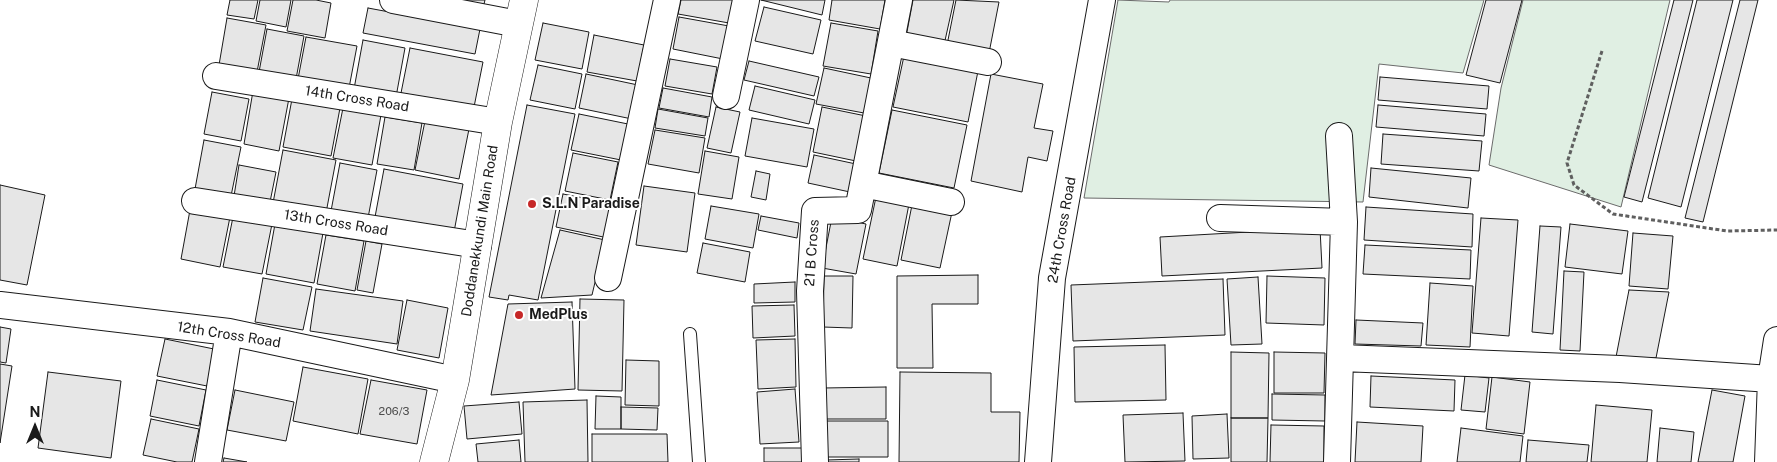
<!DOCTYPE html>
<style>
body{margin:0}
#map{position:relative;width:1777px;height:462px;overflow:hidden;background:#fff;font-family:"Public Sans",sans-serif}
canvas{display:block}
.north{position:absolute;left:10px;top:402px;width:50px;height:50px;-webkit-text-stroke:4px #fff;paint-order:stroke;rotate:0deg;font-size:14px;font-weight:700;line-height:20px;text-align:center;color:#1a1a1a}
.north::after{content:'';display:block;margin:auto;width:18px;height:22px;background:#1a1a1a;clip-path:polygon(50% 0,100% 100%,50% 72%,0 100%)}
</style>
<div id="map">
<canvas width="1777" height="462"></canvas>
<div class="north">N</div>
</div>
<script>
const g = document.querySelector('canvas').getContext('2d');
g.lineJoin = 'round';
function paint(path, color) {
  g.fillStyle = color;
  g.fill(path, 'evenodd');
}
function poly(rows) {
  const path = new Path2D();
  for (const r of rows) {
    path.moveTo(r[0], r[1]);
    for (let i = 2; i < r.length; i += 2) path.lineTo(r[i], r[i + 1]);
  }
  return path;
}
function stroke(path, color, width, dash) {
  g.strokeStyle = color;
  g.lineWidth = width;
  g.lineCap = dash ? 'butt' : 'round';
  g.setLineDash(dash || []);
  g.stroke(path);
}
function label(font, color, halo, rows, align = 'center') {
  g.font = font + ' "Public Sans",sans-serif';
  g.lineWidth = 4;
  g.setLineDash([]);
  g.textBaseline = 'middle';
  g.strokeStyle = halo;
  g.fillStyle = color;
  for (const [text, x, y, turn = 0] of rows) {
    g.save();
    g.translate(x, y);
    g.rotate((+turn || 0) * Math.PI / 180);
    g.textAlign = isNaN(turn) ? turn : align;
    if (halo) g.strokeText(text, 0, 0);
    g.fillText(text, 0, 0);
    g.restore();
  }
}
const green = poly([
 [1118,0,1169,2,1170,0,1484,0,1463,73,1379,64,1363,202,1084,198,1118,0],
 [1523,0,1670,0,1621,207,1489,165,1501,88,1523,0]
]);
paint(green, '#e0efe3');
stroke(green, '#6a6a6a', 1);
const building = poly([
 [230,0,258,0,254,19,227,15,230,0],
 [260,0,291,0,286,27,256,21,260,0],
 [293,0,316,0,331,3,325,38,287,31,293,0],
 [457,0,485,0,482,12,457,0],
 [681,0,733,0,729,23,678,14,681,0],
 [761,0,825,0,822,15,761,0],
 [832,0,885,0,880,29,829,20,832,0],
 [913,0,954,0,944,45,906,37,913,0],
 [956,0,999,2,989,53,947,45,956,0],
 [1486,0,1522,0,1500,83,1466,75,1486,0],
 [1674,0,1693,0,1642,202,1624,197,1674,0],
 [1697,0,1733,0,1681,207,1648,198,1697,0],
 [1740,0,1758,0,1703,222,1685,218,1740,0],
 [764,7,821,20,813,54,755,41,764,7],
 [368,8,480,29,475,54,363,33,368,8],
 [679,17,729,26,723,59,673,49,679,17],
 [227,18,266,25,257,72,219,65,227,18],
 [543,23,589,32,582,69,535,60,543,23],
 [831,23,878,31,871,74,823,66,831,23],
 [267,29,304,36,296,79,259,72,267,29],
 [594,35,644,45,637,81,587,72,594,35],
 [306,37,357,46,349,88,298,79,306,37],
 [363,40,405,48,396,97,354,89,363,40],
 [410,48,483,62,474,107,401,93,410,48],
 [904,56,978,71,968,122,893,107,904,56],
 [670,59,717,67,712,94,665,86,670,59],
 [749,61,819,77,814,96,744,80,749,61],
 [538,65,582,74,575,109,530,100,538,65],
 [824,68,871,78,864,113,816,104,824,68],
 [586,74,638,85,632,119,579,108,586,74],
 [991,74,1043,84,1034,128,1053,131,1047,161,1028,157,1022,192,971,181,991,74],
 [1380,77,1489,86,1487,109,1378,100,1380,77],
 [755,86,815,100,809,124,749,110,755,86],
 [663,88,712,97,709,117,659,108,663,88],
 [253,91,289,98,279,151,244,144,253,91],
 [212,92,249,99,241,141,204,134,212,92],
 [292,99,340,108,331,156,283,147,292,99],
 [527,105,575,114,538,300,509,295,508,300,489,297,527,105],
 [1378,105,1486,114,1484,136,1376,127,1378,105],
 [716,107,740,112,731,153,707,148,716,107],
 [822,107,866,116,856,161,813,152,822,107],
 [343,108,381,115,372,165,333,158,343,108],
 [658,109,708,118,705,136,655,128,658,109],
 [892,110,967,125,954,188,879,173,892,110],
 [579,114,628,124,621,160,571,150,579,114],
 [385,117,422,123,414,170,377,164,385,117],
 [752,118,814,129,807,167,745,156,752,118],
 [425,121,469,129,459,179,415,170,425,121],
 [655,130,705,138,699,173,648,164,655,130],
 [1383,134,1482,141,1479,171,1381,164,1383,134],
 [204,140,241,147,231,196,195,189,204,140],
 [283,150,336,160,326,213,273,203,283,150],
 [705,151,739,157,732,199,698,194,705,151],
 [573,153,618,162,610,200,565,191,573,153],
 [814,155,856,164,850,192,808,183,814,155],
 [340,163,377,170,368,218,331,211,340,163],
 [239,165,276,172,270,202,234,196,239,165],
 [1371,168,1471,178,1468,208,1369,197,1371,168],
 [384,169,463,184,454,232,375,217,384,169],
 [756,171,770,174,766,200,751,197,756,171],
 [0,185,45,195,27,285,0,280,0,185],
 [644,186,695,193,687,252,636,245,644,186],
 [563,194,615,204,608,238,556,227,563,194],
 [876,197,909,204,897,266,863,259,876,197],
 [912,205,952,212,940,268,901,260,912,205],
 [711,206,759,214,753,248,705,239,711,206],
 [1366,207,1473,214,1472,247,1364,240,1366,207],
 [190,210,230,217,220,267,181,259,190,210],
 [761,216,799,223,797,238,758,230,761,216],
 [233,217,272,224,262,274,223,267,233,217],
 [832,217,866,224,856,274,822,268,832,217],
 [1481,218,1518,220,1509,336,1472,333,1481,218],
 [275,224,323,233,314,283,266,274,275,224],
 [1570,224,1628,231,1622,274,1565,267,1570,224],
 [1540,226,1561,227,1553,334,1532,332,1540,226],
 [1320,228,1322,268,1162,276,1160,237,1320,228],
 [560,230,605,240,592,295,541,298,560,230],
 [1633,233,1673,236,1668,289,1629,286,1633,233],
 [326,235,364,241,355,291,317,284,326,235],
 [366,241,382,244,373,293,357,290,366,241],
 [703,243,750,252,745,282,697,273,703,243],
 [1365,245,1471,250,1470,279,1363,274,1365,245],
 [1564,271,1584,272,1580,351,1560,350,1564,271],
 [978,275,978,304,932,304,933,368,897,368,897,276,978,275],
 [824,276,853,276,852,328,823,327,824,276],
 [1267,276,1325,278,1324,325,1266,323,1267,276],
 [1258,277,1262,344,1231,345,1227,279,1258,277],
 [263,278,312,287,303,330,255,322,263,278],
 [1223,279,1225,335,1073,341,1071,285,1223,279],
 [795,282,795,302,754,303,754,284,795,282],
 [1430,283,1473,286,1470,347,1426,345,1430,283],
 [316,289,403,301,397,344,310,331,316,289],
 [1629,290,1669,292,1656,358,1616,357,1629,290],
 [580,299,624,300,622,391,578,390,580,299],
 [407,300,448,308,439,358,397,350,407,300],
 [572,302,575,389,491,395,508,304,572,302],
 [794,305,795,336,753,338,752,306,794,305],
 [1356,320,1423,323,1421,346,1355,344,1356,320],
 [0,327,11,329,6,363,0,362,0,327],
 [165,339,214,349,207,386,157,376,165,339],
 [795,339,796,387,758,389,756,340,795,339],
 [1165,345,1166,400,1075,402,1074,347,1165,345],
 [1231,352,1269,353,1268,418,1231,418,1231,352],
 [1274,352,1325,353,1324,393,1274,393,1274,352],
 [626,360,659,361,659,406,625,405,626,360],
 [0,364,12,366,0,443,0,364],
 [303,367,368,379,358,434,293,421,303,367],
 [48,372,121,381,111,458,38,448,48,372],
 [900,372,991,373,991,412,1020,412,1019,462,899,462,900,372],
 [1465,375,1489,378,1485,412,1461,410,1465,375],
 [1371,376,1455,380,1454,411,1370,407,1371,376],
 [1492,377,1530,382,1524,434,1486,429,1492,377],
 [157,380,206,390,199,426,150,416,157,380],
 [371,380,427,390,417,444,360,434,371,380],
 [886,387,886,419,823,419,823,388,886,387],
 [795,389,799,442,760,444,757,392,795,389],
 [235,390,294,402,286,441,227,430,235,390],
 [1712,390,1745,396,1733,462,1698,462,1712,390],
 [1272,394,1325,395,1325,421,1272,420,1272,394],
 [596,396,621,397,621,429,595,429,596,396],
 [587,400,588,462,525,462,523,402,587,400],
 [519,402,522,434,467,439,464,406,519,402],
 [1596,405,1652,410,1647,462,1591,462,1596,405],
 [621,407,658,408,657,430,621,429,621,407],
 [1183,413,1185,461,1125,462,1123,415,1183,413],
 [1227,414,1229,458,1193,459,1192,416,1227,414],
 [1231,418,1268,418,1267,462,1231,462,1231,418],
 [151,419,199,429,192,462,177,462,143,455,151,419],
 [826,421,888,421,888,457,826,457,826,421],
 [1357,422,1423,426,1421,462,1355,462,1357,422],
 [1271,425,1324,426,1324,462,1270,462,1271,425],
 [1461,428,1523,436,1520,462,1457,462,1461,428],
 [1660,428,1694,432,1691,462,1657,462,1660,428],
 [592,434,667,434,668,462,592,462,592,434],
 [519,440,521,462,478,462,476,444,519,440],
 [1528,440,1589,445,1587,462,1526,462,1528,440],
 [764,448,803,448,803,462,764,462,764,448],
 [224,458,247,462,223,462,224,458],
 [859,459,859,462,826,462,826,460,859,459]
]);
paint(building, '#e6e6e6');
stroke(building, '#1a1a1a', 1);
const service = poly([
 [690,334,699,462]
]);
const minor = poly([
 [393,0,518,24],
 [891,43,988,62],
 [216,76,498,122],
 [726,96,746,0],
 [863,184,951,202],
 [195,201,478,245],
 [1220,218,1344,222],
 [608,278,667,0],
 [0,305,229,332,455,380],
 [1341,358,1620,369,1771,379],
 [208,462,229,332],
 [815,462,810,291,815,211,858,210,899,0],
 [1038,462,1052,278,1102,0],
 [1337,462,1344,222,1339,136],
 [1768,462,1771,379,1777,340]
]);
const tertiary = poly([
 [434,462,455,380,498,122,524,0]
]);
stroke(service, '#1a1a1a', 14);
stroke(minor, '#1a1a1a', 28);
stroke(tertiary, '#1a1a1a', 29);
stroke(poly([
 [1602,51,1567,163,1574,185,1613,214,1727,231,1777,230]
]), '#5f5f5f', 3, [4, 2.5]);
stroke(service, '#fff', 12);
stroke(minor, '#fff', 26);
stroke(tertiary, '#fff', 28);
for (const [x, y, r, color] of [
 [532,204,5,"#c62828"],
 [519,315,5,"#c62828"]
]) {
  const dot = new Path2D();
  dot.arc(x, y, r, 0, 2 * Math.PI);
  g.fillStyle = color;
  g.fill(dot);
  stroke(dot, '#fff', 2);
}
label('11px', '#4d4d4d', null, [
 ["206/3",394,412]
]);
label('14px', '#1a1a1a', '#fff', [
 ["14th Cross Road",357,99,9],
 ["13th Cross Road",336,223,9],
 ["24th Cross Road",1062,230,-80],
 ["Doddanekkundi Main Road",480,231,-81],
 ["21 B Cross",812,253,-86],
 ["12th Cross Road",229,335,9]
]);
label('bold 14px', '#1a1a1a', '#fff', [
 ["S.L.N Paradise",542,204],
 ["MedPlus",529,315]
], 'left');
</script>
